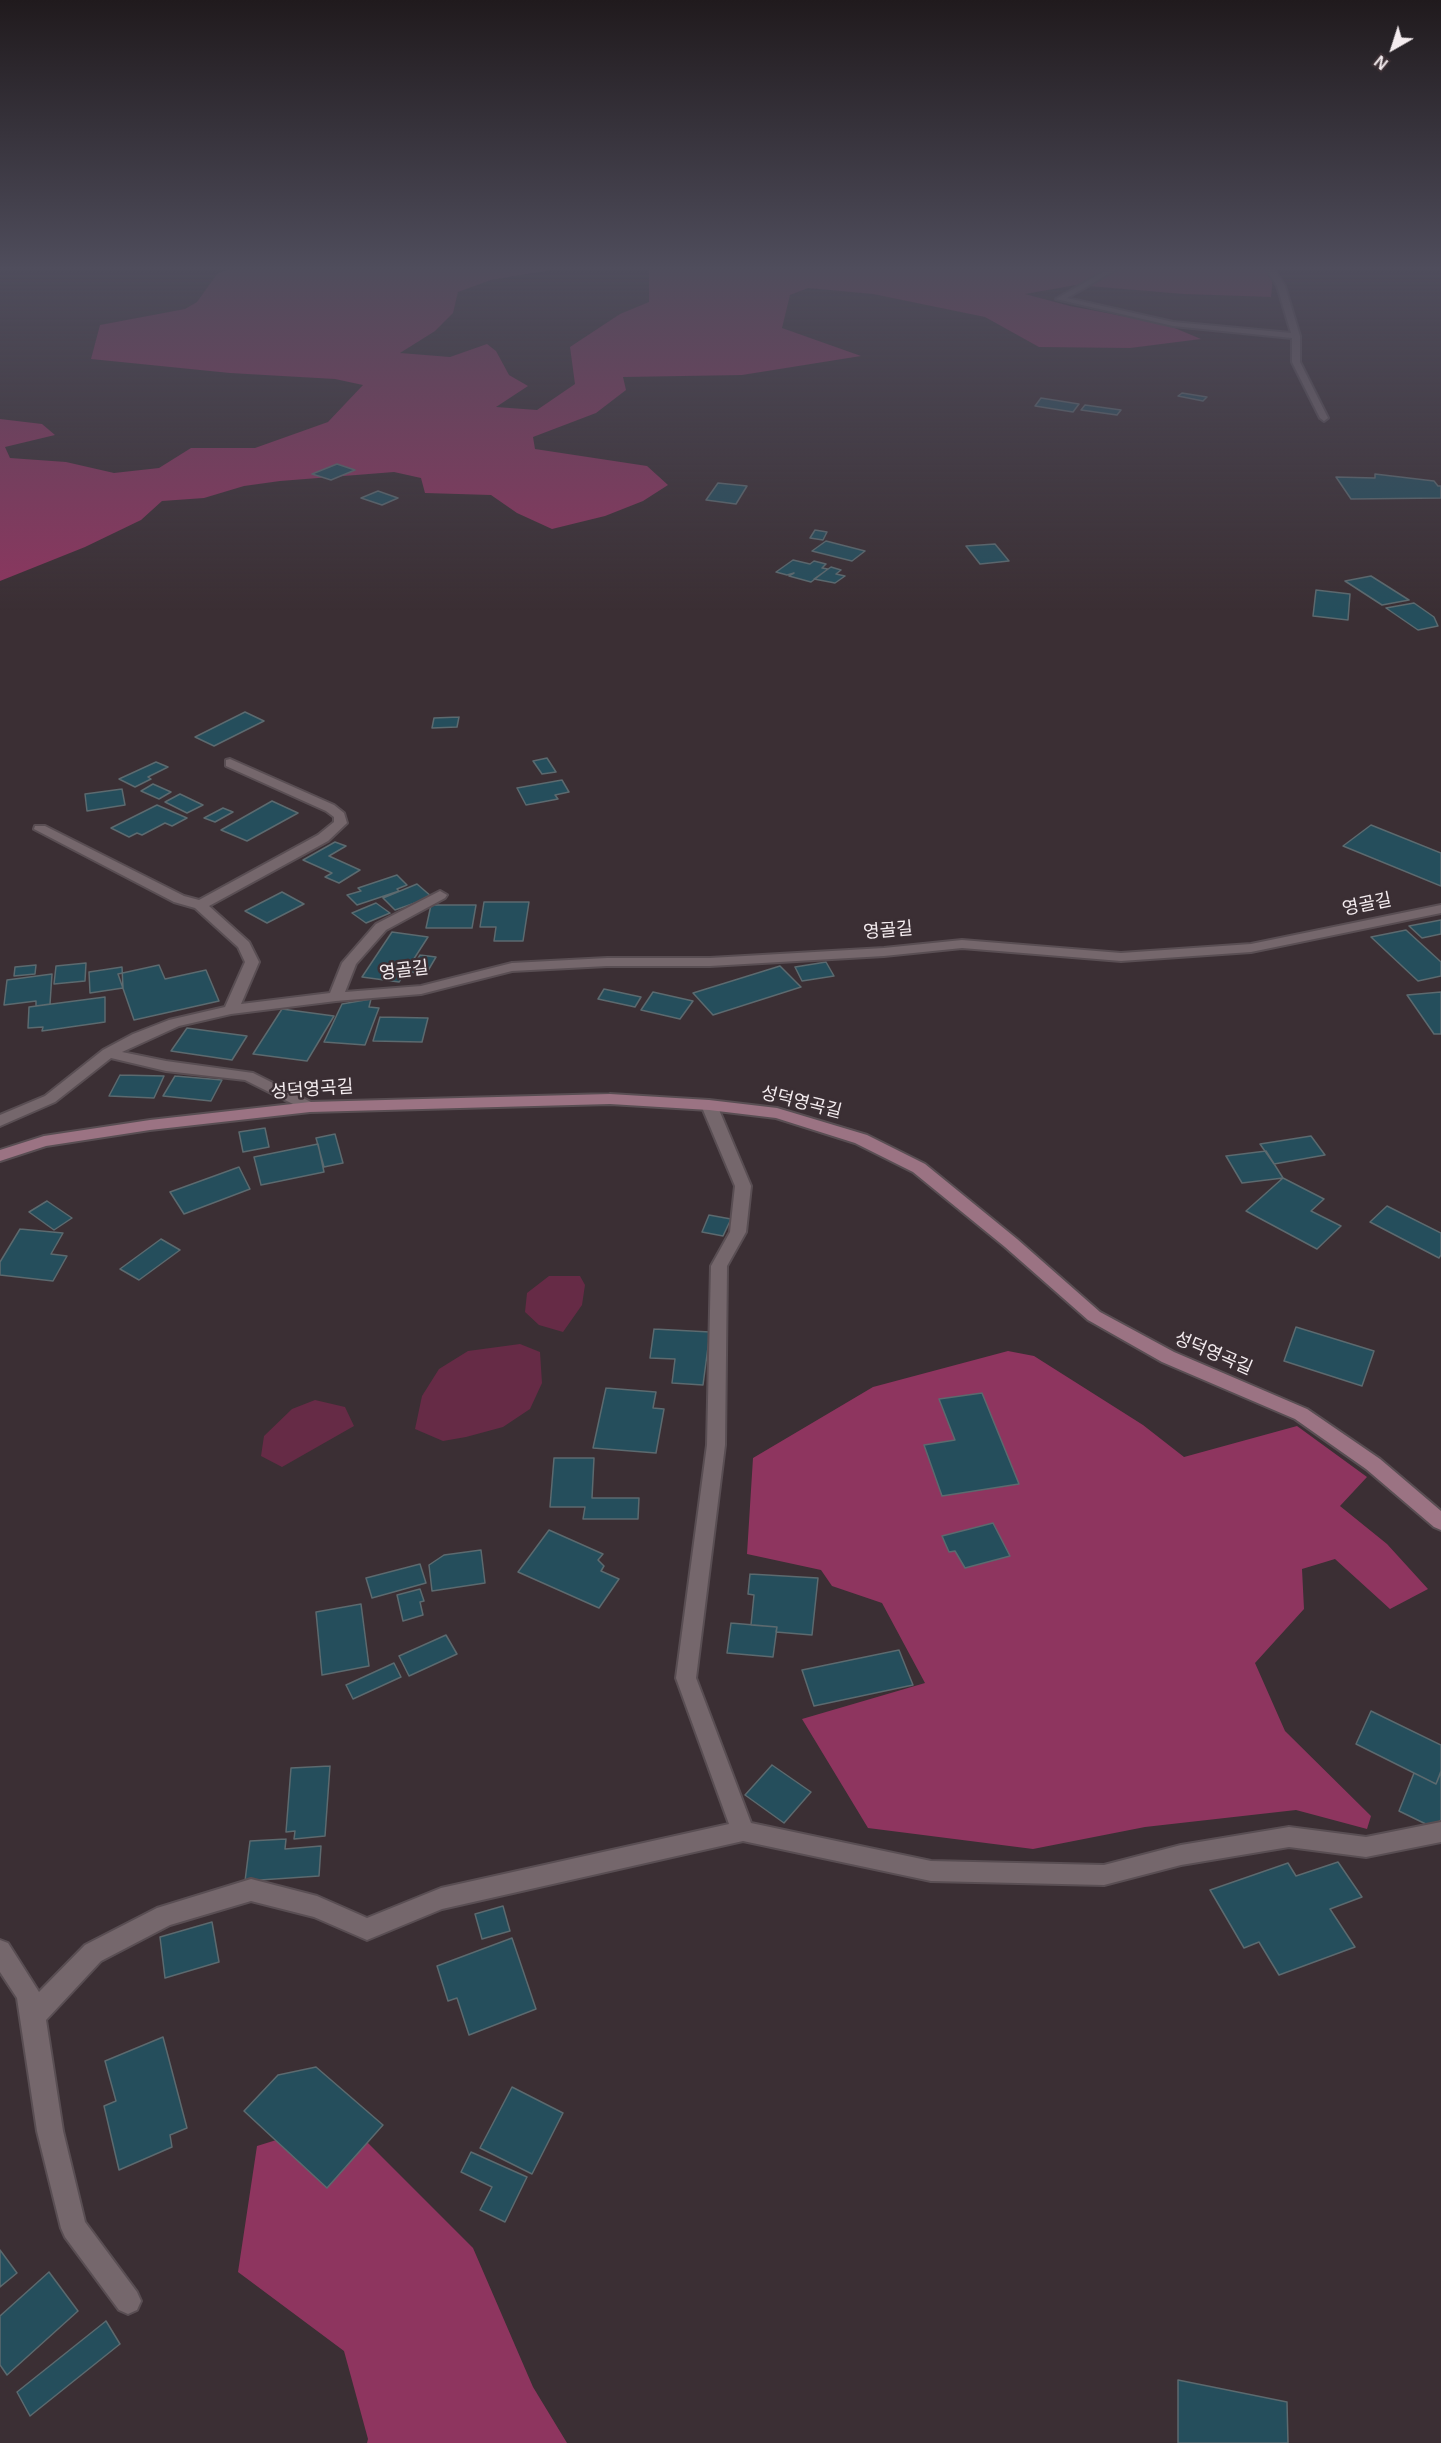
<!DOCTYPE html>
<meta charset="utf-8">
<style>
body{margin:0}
#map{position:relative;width:1441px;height:2443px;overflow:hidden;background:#3b2f34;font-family:Helvetica,sans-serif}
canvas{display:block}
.north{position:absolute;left:1363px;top:18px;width:60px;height:60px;-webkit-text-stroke:4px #3b2f34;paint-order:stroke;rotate:219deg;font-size:16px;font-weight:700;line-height:24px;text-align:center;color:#f4ecef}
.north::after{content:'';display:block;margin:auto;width:21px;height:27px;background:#f4ecef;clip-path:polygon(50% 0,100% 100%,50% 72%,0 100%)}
</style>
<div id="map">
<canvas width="1441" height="2443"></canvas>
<div class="north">N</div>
</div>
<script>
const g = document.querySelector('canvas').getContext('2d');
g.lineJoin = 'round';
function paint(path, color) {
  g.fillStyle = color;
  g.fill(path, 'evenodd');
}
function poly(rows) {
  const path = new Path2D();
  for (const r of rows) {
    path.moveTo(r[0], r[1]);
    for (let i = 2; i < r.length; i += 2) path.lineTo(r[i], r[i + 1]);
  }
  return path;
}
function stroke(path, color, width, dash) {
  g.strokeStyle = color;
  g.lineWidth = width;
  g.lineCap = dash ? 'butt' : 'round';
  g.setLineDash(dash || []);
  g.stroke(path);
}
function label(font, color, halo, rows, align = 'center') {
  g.font = font + ' Helvetica,"Noto Sans KR",sans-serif';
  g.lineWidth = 5;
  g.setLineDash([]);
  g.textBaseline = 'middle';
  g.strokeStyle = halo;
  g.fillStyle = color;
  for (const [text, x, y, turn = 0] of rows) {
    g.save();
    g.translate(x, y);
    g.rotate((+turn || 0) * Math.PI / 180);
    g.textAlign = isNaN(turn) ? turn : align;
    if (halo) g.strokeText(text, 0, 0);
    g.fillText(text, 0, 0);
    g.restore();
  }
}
paint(poly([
 [549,1276,580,1276,585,1285,582,1305,563,1332,539,1325,525,1312,527,1293],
 [520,1344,540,1352,542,1383,530,1409,503,1427,466,1437,443,1441,415,1429,422,1396,439,1369,468,1351],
 [315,1400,345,1407,354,1426,282,1467,261,1456,264,1436,292,1409]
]), '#662b46');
paint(poly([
 [229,269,557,269,491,280,458,292,453,313,435,331,400,353,450,357,487,344,496,351,509,375,528,386,496,407,537,410,575,384,570,347,620,314,649,302,649,269,1266,269,1273,276,1271,297,1184,294,1076,285,1025,294,1070,306,1165,324,1201,339,1130,348,1039,347,985,317,873,294,808,288,790,295,782,328,861,356,742,375,623,377,626,390,596,413,533,437,535,449,647,466,668,485,643,501,605,516,552,529,517,513,491,495,425,493,421,478,394,472,280,481,244,486,204,498,162,501,141,520,85,547,0,581,0,419,42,424,55,435,5,447,10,458,66,462,114,473,159,468,191,448,255,448,328,422,363,385,335,379,230,373,91,359,100,325,185,309,197,302,217,274],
 [1008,1351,1034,1356,1143,1425,1184,1457,1297,1426,1367,1477,1340,1506,1387,1544,1428,1589,1390,1609,1335,1559,1302,1569,1304,1609,1255,1663,1285,1731,1371,1816,1367,1829,1296,1810,1145,1827,1033,1849,868,1828,802,1719,925,1683,882,1603,832,1586,821,1570,747,1554,753,1458,873,1387],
 [344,2119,473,2248,533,2387,567,2443,367,2443,368,2439,344,2351,238,2272,257,2146]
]), '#8e355f');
const building = poly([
 [1182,393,1207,397,1203,401,1178,396,1182,393],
 [1041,398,1079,404,1073,412,1035,406,1041,398],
 [1085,405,1121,410,1117,415,1081,410,1085,405],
 [337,464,355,470,331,480,312,474,337,464],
 [1375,474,1434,481,1438,486,1441,486,1441,498,1351,499,1336,477,1375,478,1375,474],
 [718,483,747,486,736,504,706,500,718,483],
 [378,491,398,498,382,505,361,498,378,491],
 [815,530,827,532,823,540,810,538,815,530],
 [826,541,865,551,852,561,812,551,826,541],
 [995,544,1009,561,980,564,966,546,995,544],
 [793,560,810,564,814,561,826,564,822,568,828,569,811,582,789,576,794,573,787,575,776,572,793,560],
 [831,567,841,570,836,574,845,576,835,583,814,579,831,567],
 [1371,576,1409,600,1382,605,1345,581,1371,576],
 [1316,590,1350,594,1348,620,1313,616,1316,590],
 [1414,603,1434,617,1438,626,1418,630,1386,608,1414,603],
 [245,712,264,721,214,746,195,737,245,712],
 [459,717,457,727,432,728,434,718,459,717],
 [547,758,556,772,542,774,533,761,547,758],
 [156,762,168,767,148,777,151,779,135,787,119,779,156,762],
 [562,780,569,792,555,795,558,799,526,805,517,788,562,780],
 [153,784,171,792,159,799,141,791,153,784],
 [122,789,125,805,87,811,85,794,122,789],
 [180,794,203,805,187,813,165,802,180,794],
 [272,801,298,813,247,841,221,830,272,801],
 [157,805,187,818,172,826,165,823,142,835,137,833,129,837,111,828,157,805],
 [223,808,233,812,215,822,204,818,223,808],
 [1371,825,1441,853,1441,886,1343,846,1371,825],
 [335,842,346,846,329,856,360,870,339,883,325,877,332,873,303,860,335,842],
 [397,875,407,885,397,889,399,891,357,905,347,895,361,891,358,888,397,875],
 [417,884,432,897,395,910,383,898,417,884],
 [282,892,304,904,267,923,245,911,282,892],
 [484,902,529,902,523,941,494,941,496,927,480,927,484,902],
 [376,903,390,913,366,923,352,913,376,903],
 [431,905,476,905,472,928,426,928,431,905],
 [1441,920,1441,934,1422,938,1409,926,1441,920],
 [1406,930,1441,962,1441,976,1418,981,1371,937,1406,930],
 [392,932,428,937,399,982,362,977,392,932],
 [420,955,436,957,426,974,410,972,420,955],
 [826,962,834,976,802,981,795,967,826,962],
 [86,963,85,981,54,984,56,966,86,963],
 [36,965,35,974,14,976,15,967,36,965],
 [159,965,165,979,206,970,219,1001,134,1020,118,974,159,965],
 [780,966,801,987,713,1015,693,993,780,966],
 [122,967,123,988,90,993,89,972,122,967],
 [52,974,50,1004,36,1006,36,1001,4,1005,7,980,52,974],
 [604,989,641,997,635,1007,598,999,604,989],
 [653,992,693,1001,680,1019,641,1010,653,992],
 [1441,992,1441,1034,1434,1034,1407,995,1441,992],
 [105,997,105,1022,42,1031,43,1027,28,1028,29,1007,105,997],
 [371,999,369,1007,379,1008,365,1045,324,1042,342,1004,371,999],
 [282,1009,334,1016,307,1061,253,1054,282,1009],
 [380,1017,428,1018,422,1042,373,1041,380,1017],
 [187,1028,247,1036,232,1060,171,1051,187,1028],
 [120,1075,164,1076,154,1098,109,1096,120,1075],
 [175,1076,222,1080,211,1101,163,1096,175,1076],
 [265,1128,269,1147,243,1152,239,1132,265,1128],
 [335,1134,343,1163,324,1167,316,1138,335,1134],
 [1311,1136,1325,1155,1274,1164,1260,1144,1311,1136],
 [318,1144,324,1172,261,1185,254,1157,318,1144],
 [1266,1151,1283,1178,1242,1183,1226,1156,1266,1151],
 [239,1167,250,1189,184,1214,170,1192,239,1167],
 [1283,1178,1324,1199,1311,1211,1341,1226,1317,1249,1246,1211,1283,1178],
 [47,1201,72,1218,54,1230,29,1212,47,1201],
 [1387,1206,1441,1233,1441,1255,1439,1258,1370,1222,1387,1206],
 [709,1215,731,1219,723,1236,702,1232,709,1215],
 [20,1229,63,1233,51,1254,67,1256,53,1281,0,1275,0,1262,20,1229],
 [161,1239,180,1250,139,1280,120,1269,161,1239],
 [1296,1327,1374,1351,1362,1386,1284,1361,1296,1327],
 [654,1329,710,1332,703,1385,672,1383,675,1359,650,1358,654,1329],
 [606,1388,656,1392,653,1408,664,1409,656,1453,593,1448,606,1388],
 [982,1393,1019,1484,942,1496,924,1445,955,1440,939,1399,982,1393],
 [554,1458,594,1458,592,1498,639,1498,638,1519,583,1519,585,1507,550,1507,554,1458],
 [993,1523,1010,1556,965,1568,955,1551,949,1552,942,1536,993,1523],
 [549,1530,603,1554,598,1560,604,1566,601,1571,619,1579,599,1608,518,1572,549,1530],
 [481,1550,485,1583,432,1591,429,1565,444,1555,481,1550],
 [420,1564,426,1583,372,1598,366,1578,420,1564],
 [750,1574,818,1578,812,1635,776,1632,777,1627,751,1625,754,1595,748,1594,750,1574],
 [420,1589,424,1601,420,1602,423,1615,403,1621,397,1595,420,1589],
 [361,1604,369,1666,322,1675,316,1612,361,1604],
 [731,1623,777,1627,773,1657,727,1653,731,1623],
 [446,1635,457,1654,409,1676,399,1656,446,1635],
 [899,1650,913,1685,814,1706,802,1670,899,1650],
 [394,1663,401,1677,353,1699,346,1685,394,1663],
 [1371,1711,1441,1745,1441,1771,1436,1784,1356,1744,1371,1711],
 [772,1765,811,1792,784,1823,745,1795,772,1765],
 [330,1766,325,1836,294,1839,295,1831,286,1832,291,1768,330,1766],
 [1441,1772,1441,1820,1432,1827,1399,1811,1414,1773,1436,1784,1441,1772],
 [286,1839,285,1849,321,1846,319,1876,245,1881,250,1841,286,1839],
 [1338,1862,1362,1897,1330,1909,1355,1947,1279,1975,1259,1942,1244,1948,1210,1890,1288,1863,1296,1876,1338,1862],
 [503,1906,510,1931,482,1939,475,1914,503,1906],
 [212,1922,219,1962,165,1978,160,1937,212,1922],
 [512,1938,536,2009,469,2035,457,1998,448,2001,437,1966,512,1938],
 [163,2037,187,2128,170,2135,172,2147,119,2170,104,2106,116,2101,105,2061,163,2037],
 [316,2067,383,2125,327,2188,244,2111,278,2075,316,2067],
 [512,2087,563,2113,532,2174,480,2148,512,2087],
 [471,2152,527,2177,505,2222,480,2210,492,2187,461,2172,471,2152],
 [0,2250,17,2273,0,2287,0,2250],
 [49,2272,78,2311,7,2375,0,2365,0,2316,49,2272],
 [106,2321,120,2344,30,2416,17,2392,106,2321],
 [1178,2380,1287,2402,1288,2443,1178,2443,1178,2380]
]);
paint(building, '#254e5c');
stroke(building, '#5c6a6f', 1.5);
const minor = poly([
 [1108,269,1117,269,1067,298,1173,322,1291,333,1277,286,1266,269,1274,269,1285,286,1300,336,1300,362,1328,418,1324,421,1320,418,1292,362,1292,338,1173,326,1056,299,1108,269],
 [230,759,334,805,344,813,347,823,328,841,209,906,249,942,259,962,241,1004,330,993,342,963,376,924,440,891,447,895,445,898,386,930,356,964,345,992,421,986,512,963,607,958,710,958,884,948,962,940,1121,953,1251,944,1441,905,1441,913,1251,952,1121,961,962,948,884,956,710,966,607,966,512,971,421,994,336,1001,231,1014,179,1026,122,1052,166,1061,253,1073,315,1104,318,1107,315,1110,305,1110,245,1080,166,1071,111,1058,55,1102,0,1126,0,1115,45,1096,103,1050,133,1034,169,1020,225,1007,245,962,238,947,195,908,174,902,34,829,35,826,45,826,184,896,199,900,318,835,334,822,334,817,326,811,226,766,226,760,230,759],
 [709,1100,717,1105,751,1186,746,1232,727,1266,725,1445,696,1678,751,1823,931,1861,1104,1865,1181,1845,1289,1827,1366,1837,1441,1822,1441,1842,1366,1857,1289,1847,1181,1865,1104,1885,931,1881,743,1841,442,1909,367,1940,314,1917,251,1901,170,1925,101,1961,46,2020,63,2131,85,2222,137,2292,141,2301,137,2310,128,2314,119,2310,65,2237,61,2228,37,2131,17,1998,0,1972,0,1940,8,1943,39,1992,85,1945,157,1908,251,1879,317,1896,367,1918,441,1888,729,1824,676,1678,707,1445,711,1266,730,1232,735,1186,701,1105,709,1100]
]);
const secondary = poly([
 [610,1094,709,1100,777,1108,867,1135,925,1164,1017,1239,1100,1312,1174,1352,1307,1409,1380,1459,1441,1511,1441,1530,1434,1527,1366,1469,1295,1419,1162,1362,1088,1320,1005,1247,913,1172,855,1143,776,1118,709,1110,610,1104,310,1112,150,1130,46,1146,0,1161,0,1150,44,1136,150,1120,310,1102,610,1094]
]);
stroke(minor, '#594e53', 4);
stroke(secondary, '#594e53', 4);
paint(minor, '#75676c');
paint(secondary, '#9b7383');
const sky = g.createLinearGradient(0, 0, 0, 611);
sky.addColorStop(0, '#201a1d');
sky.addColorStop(0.44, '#4f4d5c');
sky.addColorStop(1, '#4f4d5c00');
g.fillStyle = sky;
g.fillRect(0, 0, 1441, 611);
label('18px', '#f4ecef', '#3b2f34', [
 ["영골길",1367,905,-12],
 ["영골길",888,931,-5],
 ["영골길",404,971,-7],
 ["성덕영곡길",312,1090,-4],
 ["성덕영곡길",801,1103,14],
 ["성덕영곡길",1213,1354,23]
]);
</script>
